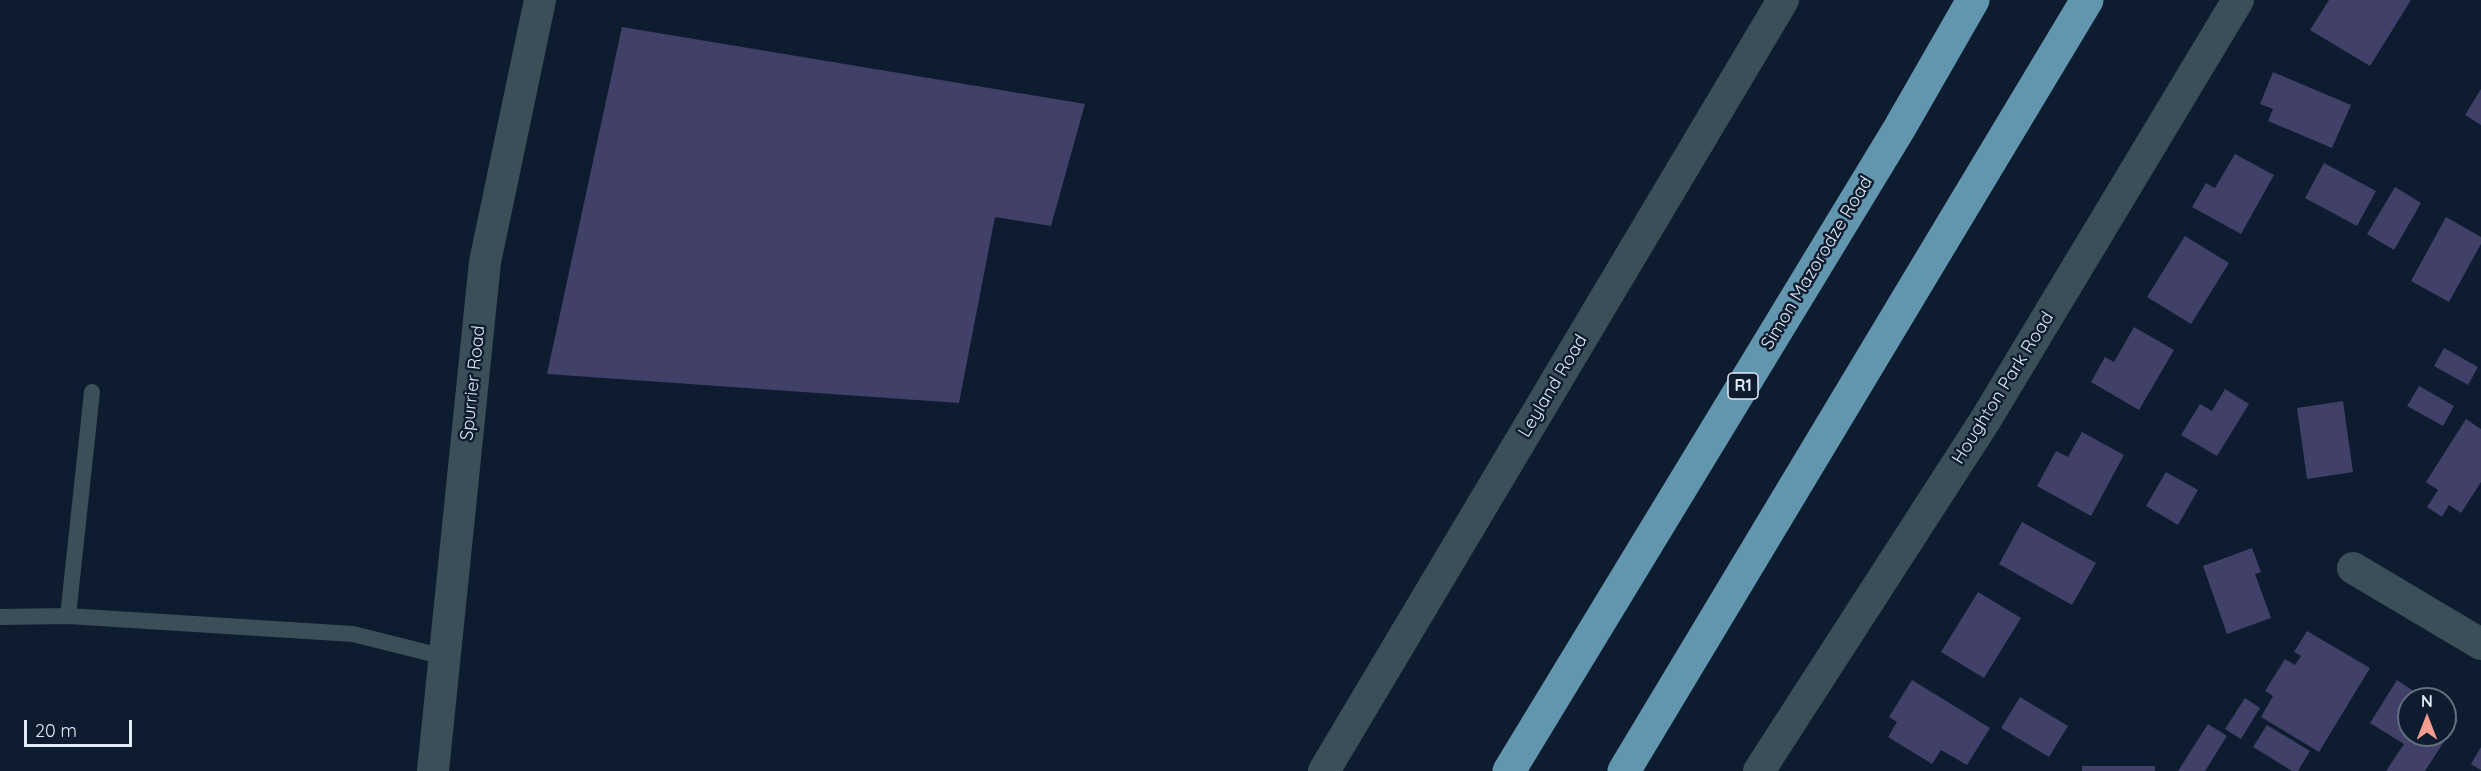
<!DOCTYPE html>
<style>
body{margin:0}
#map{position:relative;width:2481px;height:771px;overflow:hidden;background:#0d1c2e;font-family:Quicksand,sans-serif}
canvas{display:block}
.north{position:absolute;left:2397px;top:687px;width:60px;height:60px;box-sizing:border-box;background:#0d1c2e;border:2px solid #626f7f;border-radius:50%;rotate:0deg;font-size:16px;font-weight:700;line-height:24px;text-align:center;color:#e1ebf8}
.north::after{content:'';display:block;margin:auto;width:21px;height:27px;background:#f59d8e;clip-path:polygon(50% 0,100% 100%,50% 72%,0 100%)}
.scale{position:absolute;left:24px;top:720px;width:108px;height:27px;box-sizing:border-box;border:3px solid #e1ebf8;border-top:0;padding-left:8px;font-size:18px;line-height:21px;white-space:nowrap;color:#e1ebf8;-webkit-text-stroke:4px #0d1c2e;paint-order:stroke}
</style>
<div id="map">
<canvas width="2481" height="771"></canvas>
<div class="north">N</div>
<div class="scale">20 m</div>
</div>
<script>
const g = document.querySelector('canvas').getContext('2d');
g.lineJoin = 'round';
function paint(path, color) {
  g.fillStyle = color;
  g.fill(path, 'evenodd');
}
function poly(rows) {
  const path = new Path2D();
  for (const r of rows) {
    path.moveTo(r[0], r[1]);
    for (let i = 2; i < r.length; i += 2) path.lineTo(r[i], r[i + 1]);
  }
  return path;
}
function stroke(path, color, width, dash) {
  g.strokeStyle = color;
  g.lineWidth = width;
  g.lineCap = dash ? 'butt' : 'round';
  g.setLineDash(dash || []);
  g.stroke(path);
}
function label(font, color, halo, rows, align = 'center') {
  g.font = font + ' Quicksand,sans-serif';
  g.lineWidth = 5;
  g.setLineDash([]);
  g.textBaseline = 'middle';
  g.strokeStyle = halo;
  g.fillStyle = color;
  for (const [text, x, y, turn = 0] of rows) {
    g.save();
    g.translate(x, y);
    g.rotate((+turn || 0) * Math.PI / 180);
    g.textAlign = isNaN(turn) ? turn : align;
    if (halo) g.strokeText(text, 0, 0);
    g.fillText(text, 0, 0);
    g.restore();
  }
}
paint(poly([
 [2329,0,2411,0,2370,66,2310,30],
 [622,27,1085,104,1051,226,995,217,959,403,547,374],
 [2273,72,2351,105,2332,148,2268,121,2273,109,2260,104],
 [2481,89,2481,125,2465,115],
 [2235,154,2274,175,2241,234,2192,207,2206,183,2215,188],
 [2324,163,2376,191,2357,226,2305,198],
 [2395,187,2421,203,2394,250,2367,234],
 [2446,217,2481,237,2481,244,2449,302,2411,281],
 [2185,236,2229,263,2191,324,2147,297],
 [2134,327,2174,350,2139,410,2091,382,2105,357,2114,362],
 [2444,348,2478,367,2468,385,2434,366],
 [2419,386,2454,406,2443,426,2407,406],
 [2225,389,2249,404,2217,456,2181,435,2200,404,2212,411],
 [2343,401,2353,472,2307,479,2297,408],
 [2466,419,2481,429,2481,482,2461,513,2449,505,2442,517,2427,507,2438,490,2426,482],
 [2082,432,2124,455,2091,516,2037,486,2056,451,2068,457],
 [2166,472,2198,490,2178,525,2146,506],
 [2022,522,2096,563,2072,605,1999,564],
 [2252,548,2261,572,2255,574,2271,618,2227,634,2203,566],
 [1978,592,2021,618,1984,678,1941,652],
 [2307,631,2370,668,2319,752,2261,717,2273,696,2265,691,2285,659,2295,665,2301,656,2294,652],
 [1912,680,1990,728,1967,765,1941,750,1932,764,1888,737,1897,722,1889,717],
 [2397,680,2426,699,2409,699,2409,735,2445,735,2445,711,2458,720,2425,771,2386,771,2404,744,2370,723],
 [2020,697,2068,726,2049,757,2001,728],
 [2245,698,2260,708,2241,739,2225,729],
 [2208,724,2227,736,2205,771,2178,771],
 [2267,725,2310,751,2298,771,2292,771,2253,747],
 [2481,747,2481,770,2471,764],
 [2082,766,2155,766,2155,771,2082,771]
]), '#404068');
stroke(poly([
 [68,616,92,392],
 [0,617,68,616,353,634,445,657]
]), '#3a4f58', 16);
stroke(poly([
 [2353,568,2481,644],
 [433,771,485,262,540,0],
 [1324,771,1783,0],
 [1759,771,1986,419,2238,0]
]), '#3a4f58', 32);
stroke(poly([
 [1509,771,1899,129,1973,0],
 [1624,771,2087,0]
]), '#6196ae', 33);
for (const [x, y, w] of [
 [1743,386,30]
]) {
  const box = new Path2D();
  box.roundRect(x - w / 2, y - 13, w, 26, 4.5);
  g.fillStyle = '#0d1c2e';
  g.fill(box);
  stroke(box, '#e1ebf8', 1.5);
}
label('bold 16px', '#e1ebf8', null, [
 ["R1",1743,386]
]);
label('18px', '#e1ebf8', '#0d1c2e', [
 ["Simon Mazorodze Road",1817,263,-59],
 ["Spurrier Road",473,383,-84],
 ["Leyland Road",1553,386,-59],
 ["Houghton Park Road",2003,388,-58]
]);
</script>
